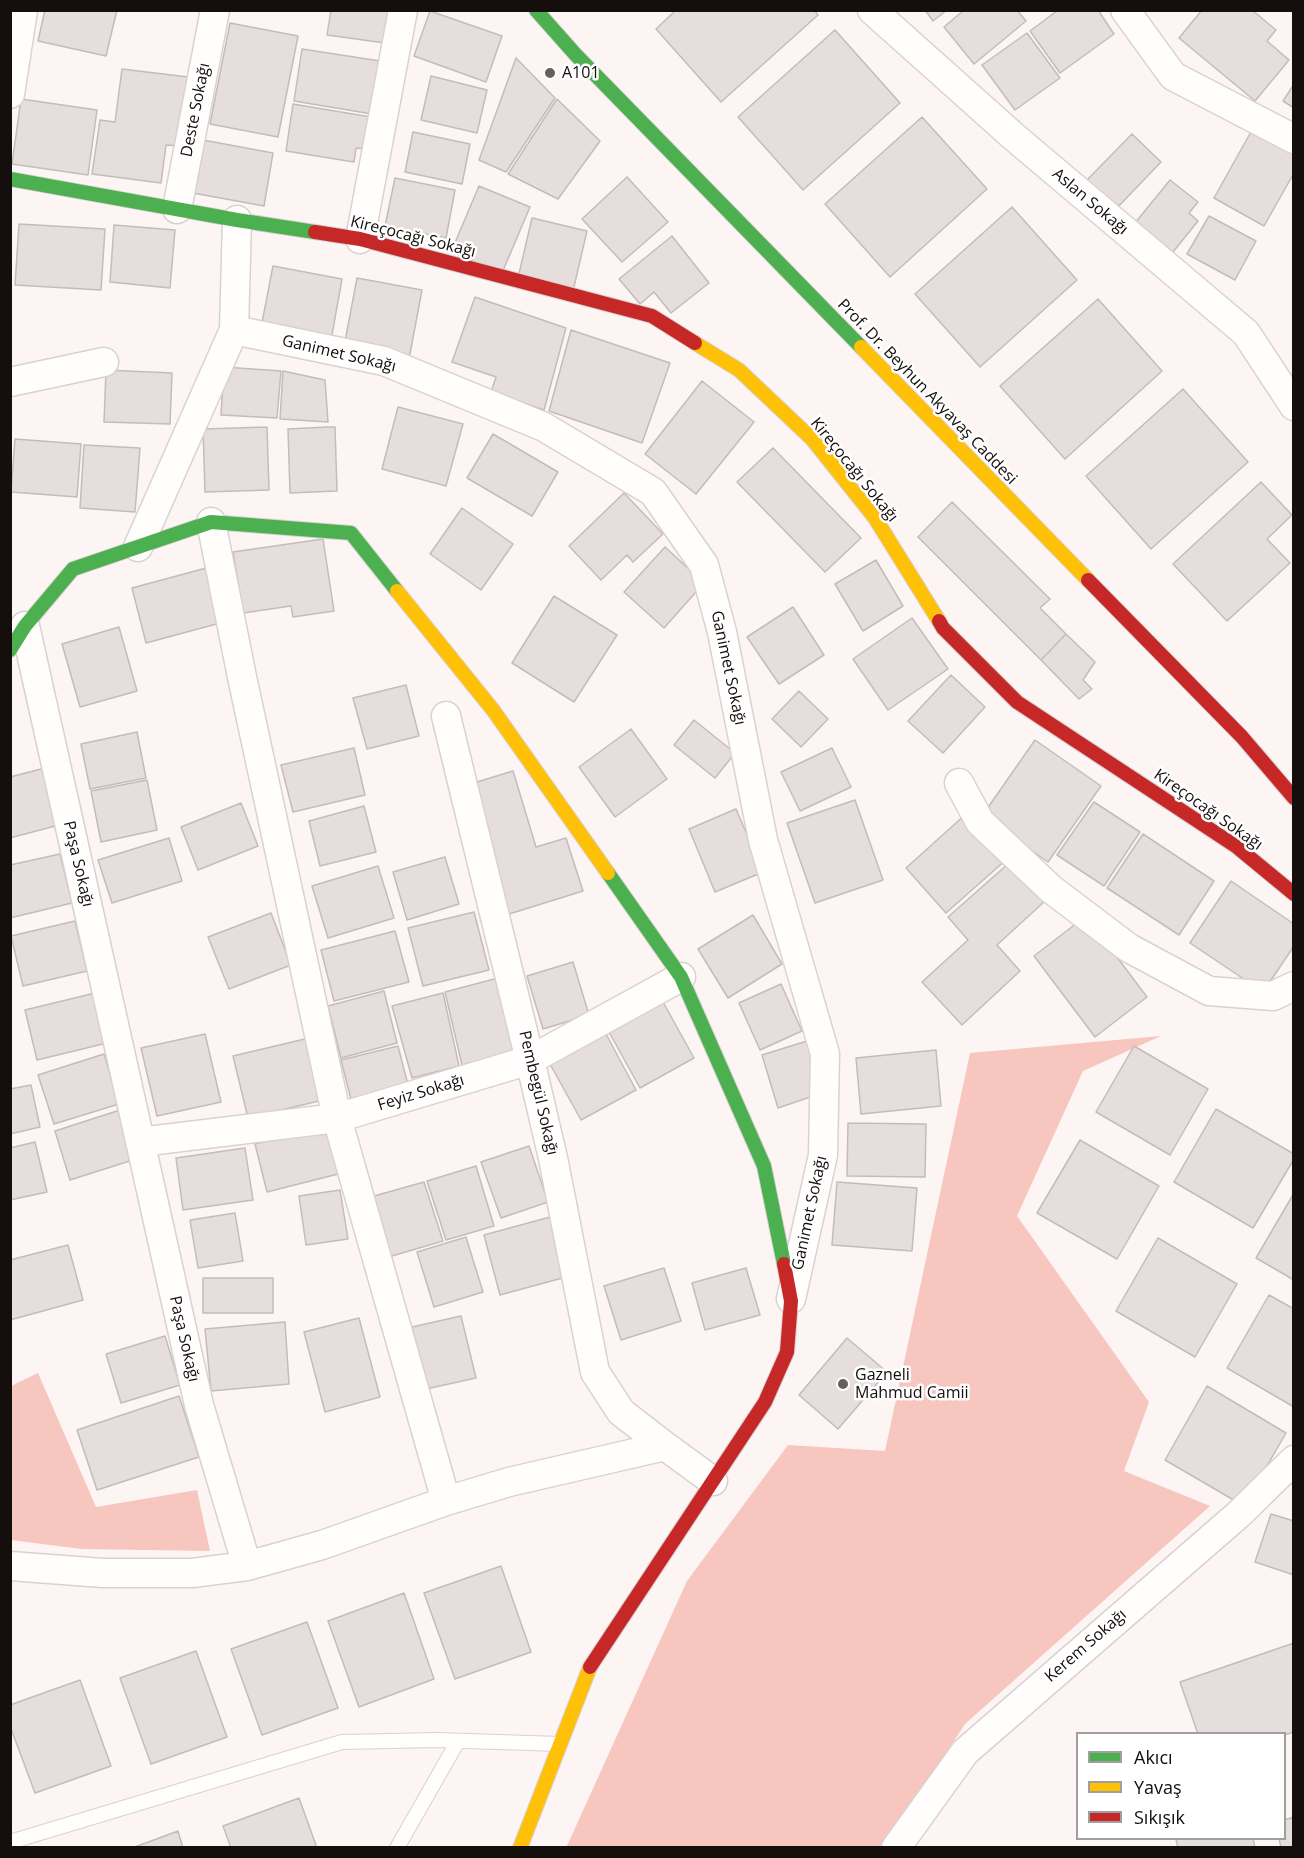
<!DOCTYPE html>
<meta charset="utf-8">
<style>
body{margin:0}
#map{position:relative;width:1304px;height:1858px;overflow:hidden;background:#fcf5f4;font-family:"Open Sans",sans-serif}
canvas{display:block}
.frame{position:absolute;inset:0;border:12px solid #140e0d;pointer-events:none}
.legend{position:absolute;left:1076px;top:1732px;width:210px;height:108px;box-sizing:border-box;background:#fff;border:2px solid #a19f9e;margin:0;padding:8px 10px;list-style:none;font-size:18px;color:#140e0d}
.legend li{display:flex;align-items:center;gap:12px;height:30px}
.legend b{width:30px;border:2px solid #a19f9e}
</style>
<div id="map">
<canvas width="1304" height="1858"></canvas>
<div class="frame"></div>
<ul class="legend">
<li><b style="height:8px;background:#4caf50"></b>Akıcı</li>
<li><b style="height:8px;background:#ffc107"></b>Yavaş</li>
<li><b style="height:8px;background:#c62828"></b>Sıkışık</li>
</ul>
</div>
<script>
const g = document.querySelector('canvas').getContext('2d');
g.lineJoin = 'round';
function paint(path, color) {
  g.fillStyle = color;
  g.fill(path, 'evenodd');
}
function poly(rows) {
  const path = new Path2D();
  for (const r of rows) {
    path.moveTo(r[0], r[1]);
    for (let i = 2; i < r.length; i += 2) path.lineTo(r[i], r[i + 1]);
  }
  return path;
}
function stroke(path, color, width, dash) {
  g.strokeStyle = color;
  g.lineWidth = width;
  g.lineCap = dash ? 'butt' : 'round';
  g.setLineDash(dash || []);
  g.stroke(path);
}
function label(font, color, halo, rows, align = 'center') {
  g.font = font + ' "Open Sans",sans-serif';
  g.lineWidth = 5;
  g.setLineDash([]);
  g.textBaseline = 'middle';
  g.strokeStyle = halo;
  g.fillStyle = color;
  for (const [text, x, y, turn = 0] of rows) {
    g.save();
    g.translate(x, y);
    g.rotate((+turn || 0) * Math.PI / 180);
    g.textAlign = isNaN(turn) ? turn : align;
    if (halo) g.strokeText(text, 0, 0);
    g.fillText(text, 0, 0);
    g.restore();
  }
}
paint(poly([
 [1161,1036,1083,1071,1017,1216,1149,1402,1124,1471,1210,1506,965,1724,885,1847,566,1848,687,1581,788,1445,885,1451,970,1053],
 [38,1373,96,1507,197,1490,210,1551,81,1549,11,1540,11,1386]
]), '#f7c6bf');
const building = poly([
 [45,10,117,10,106,56,38,41,45,10],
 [331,10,389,10,385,43,327,35,331,10],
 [676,10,814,10,818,15,721,102,656,29,676,10],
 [925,10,947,10,933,21,925,10],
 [964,10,1017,10,1026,21,974,64,944,27,964,10],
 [1058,10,1098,10,1114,34,1060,73,1030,31,1058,10],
 [1202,10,1252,10,1276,30,1267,41,1289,60,1255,101,1179,38,1202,10],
 [430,11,502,36,486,82,414,56,430,11],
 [230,23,298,36,278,137,210,124,230,23],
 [835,30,900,103,803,190,738,117,835,30],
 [1027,33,1060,78,1015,110,982,65,1027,33],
 [302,49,380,61,372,114,294,101,302,49],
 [516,58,555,98,506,172,479,160,516,58],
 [122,69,188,77,179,146,166,145,161,183,92,174,100,120,115,122,122,69],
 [431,76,487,90,477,133,421,120,431,76],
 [1294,84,1294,108,1283,101,1294,84],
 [21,99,97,110,88,175,12,164,21,99],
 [557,99,600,141,558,199,508,174,557,99],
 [293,104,371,117,366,149,356,148,354,162,286,151,293,104],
 [922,117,987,189,890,277,825,204,922,117],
 [1252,130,1294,154,1294,173,1264,226,1214,198,1252,130],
 [413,132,470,144,462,184,405,172,413,132],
 [1132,134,1161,162,1114,211,1085,182,1132,134],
 [203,140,273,153,264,206,193,193,203,140],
 [627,177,668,222,622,262,582,219,627,177],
 [395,178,455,190,446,238,385,226,395,178],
 [1170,180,1198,202,1189,213,1198,221,1173,252,1135,223,1170,180],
 [479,186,530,207,502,273,451,252,479,186],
 [1012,207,1077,280,980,367,915,294,1012,207],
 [1209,216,1256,241,1235,280,1187,254,1209,216],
 [532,218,587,231,573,291,518,278,532,218],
 [19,224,105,229,101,290,15,285,19,224],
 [114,225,175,230,170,288,110,282,114,225],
 [672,236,709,283,671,313,654,292,640,304,619,279,672,236],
 [273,266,342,279,330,346,260,333,273,266],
 [357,278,422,290,409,359,344,347,357,278],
 [475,297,566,328,544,410,491,392,496,377,452,362,475,297],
 [1098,299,1162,371,1065,459,1000,386,1098,299],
 [571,330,670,363,642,443,549,411,571,330],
 [224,367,281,371,277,418,221,415,224,367],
 [106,370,172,373,170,424,104,422,106,370],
 [283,371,325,380,328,422,280,419,283,371],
 [702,381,754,422,696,494,645,454,702,381],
 [1183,389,1248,462,1151,549,1086,476,1183,389],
 [398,407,463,424,446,486,382,469,398,407],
 [267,427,269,490,205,492,203,429,267,427],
 [327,427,335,427,337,491,290,493,288,429,327,427],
 [493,434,558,472,532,516,467,478,493,434],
 [15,439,81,444,77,497,11,492,15,439],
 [84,445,140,448,135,512,80,508,84,445],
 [773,448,861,538,825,572,737,482,773,448],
 [1261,482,1292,515,1267,539,1290,563,1227,621,1173,564,1261,482],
 [624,493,663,534,633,562,627,555,601,580,569,546,624,493],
 [952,502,1050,599,1040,608,1066,634,1041,660,918,537,952,502],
 [462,508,513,544,481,590,430,554,462,508],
 [323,539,334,611,293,617,291,606,243,613,233,552,323,539],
 [665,547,704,583,664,628,624,592,665,547],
 [876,560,903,606,863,631,835,584,876,560],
 [210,567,224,622,146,643,132,588,210,567],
 [554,596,617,635,574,702,512,663,554,596],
 [793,607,824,655,779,684,747,637,793,607],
 [912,618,948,669,888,710,853,659,912,618],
 [119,627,137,691,80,707,62,644,119,627],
 [1066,634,1095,662,1083,680,1092,689,1079,699,1041,660,1066,634],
 [951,675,985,707,943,753,908,721,951,675],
 [406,685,419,736,367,749,353,698,406,685],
 [799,691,828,719,801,747,772,719,799,691],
 [694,720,735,753,715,778,674,745,694,720],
 [631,729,667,779,615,817,579,767,631,729],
 [137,732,146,778,90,789,81,744,137,732],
 [1035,740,1101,786,1048,862,982,816,1035,740],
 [354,748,365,795,293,812,281,765,354,748],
 [832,748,851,787,800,811,781,772,832,748],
 [45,768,59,825,10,838,10,777,45,768],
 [513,771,536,847,566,838,583,891,506,915,467,785,513,771],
 [147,780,157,830,101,842,91,791,147,780],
 [855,800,883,880,815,903,787,823,855,800],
 [1094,802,1140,832,1104,886,1057,855,1094,802],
 [241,803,258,846,198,870,181,827,241,803],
 [364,806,376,852,320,866,309,821,364,806],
 [736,809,763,872,715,892,689,829,736,809],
 [967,813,1008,858,946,913,906,868,967,813],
 [1143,834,1214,881,1179,935,1107,888,1143,834],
 [169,838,182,881,112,903,98,860,169,838],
 [60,854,72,903,10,918,10,865,60,854],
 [445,857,459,904,407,920,393,872,445,857],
 [1009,863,1045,901,997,945,1020,971,962,1025,922,982,968,940,948,917,1009,863],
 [378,866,394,918,328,938,312,886,378,866],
 [1231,881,1294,924,1294,946,1263,992,1190,943,1231,881],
 [474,912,489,970,423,986,408,928,474,912],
 [271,913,291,965,229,989,208,937,271,913],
 [753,915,782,964,728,998,698,949,753,915],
 [1086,916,1147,997,1095,1037,1034,956,1086,916],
 [75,921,87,971,23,986,11,936,75,921],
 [395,931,409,982,334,1001,321,950,395,931],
 [573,962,589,1015,543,1029,527,976,573,962],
 [498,978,517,1051,462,1065,445,992,498,978],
 [781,984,802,1031,760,1050,739,1003,781,984],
 [384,991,397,1043,341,1058,328,1006,384,991],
 [95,993,107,1043,37,1060,25,1010,95,993],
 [443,993,459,1066,412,1078,392,1006,443,993],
 [663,1002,694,1058,640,1088,609,1032,663,1002],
 [205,1034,221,1102,157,1116,141,1048,205,1034],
 [606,1034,636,1090,581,1120,550,1064,606,1034],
 [309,1038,323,1100,248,1118,233,1056,309,1038],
 [807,1041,822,1093,778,1108,762,1055,807,1041],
 [398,1046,409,1089,352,1103,341,1060,398,1046],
 [1134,1046,1208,1089,1170,1155,1096,1112,1134,1046],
 [936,1050,941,1106,861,1114,856,1058,936,1050],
 [104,1054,119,1104,54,1124,38,1075,104,1054],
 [31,1085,40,1127,10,1134,10,1089,31,1085],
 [1216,1109,1294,1154,1294,1159,1253,1228,1174,1182,1216,1109],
 [120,1110,136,1159,70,1180,55,1131,120,1110],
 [848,1123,926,1124,925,1177,847,1176,848,1123],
 [330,1126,342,1173,267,1192,255,1144,330,1126],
 [1080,1140,1159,1186,1117,1259,1037,1213,1080,1140],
 [35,1142,47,1192,10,1200,10,1148,35,1142],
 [529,1146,548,1202,501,1218,481,1162,529,1146],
 [245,1148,253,1200,183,1210,176,1158,245,1148],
 [476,1166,494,1226,446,1240,427,1181,476,1166],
 [424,1182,443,1241,385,1258,367,1198,424,1182],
 [837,1182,917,1188,912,1251,832,1245,837,1182],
 [340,1190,348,1239,306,1245,299,1196,340,1190],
 [1294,1193,1294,1280,1256,1258,1294,1193],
 [235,1213,243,1261,198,1268,190,1220,235,1213],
 [550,1217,566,1277,500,1295,484,1235,550,1217],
 [466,1237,483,1292,434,1307,417,1252,466,1237],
 [1158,1238,1237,1284,1195,1357,1116,1311,1158,1238],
 [68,1245,83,1300,10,1320,10,1260,68,1245],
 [664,1268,681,1321,621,1340,604,1286,664,1268],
 [746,1268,760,1315,705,1330,692,1283,746,1268],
 [203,1278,273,1278,273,1313,203,1313,203,1278],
 [1269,1295,1294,1309,1294,1407,1227,1368,1269,1295],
 [461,1316,476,1378,426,1389,412,1327,461,1316],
 [359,1318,380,1397,325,1412,304,1332,359,1318],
 [285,1322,289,1384,211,1391,205,1329,285,1322],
 [165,1336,180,1385,121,1403,106,1354,165,1336],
 [847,1338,887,1372,838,1429,799,1395,847,1338],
 [1207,1386,1286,1433,1244,1506,1165,1460,1207,1386],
 [179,1396,199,1457,97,1490,77,1430,179,1396],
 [1271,1514,1294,1521,1294,1575,1255,1562,1271,1514],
 [501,1566,531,1652,455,1679,424,1593,501,1566],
 [404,1593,434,1679,359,1707,328,1621,404,1593],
 [307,1622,338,1708,262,1735,231,1649,307,1622],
 [1294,1643,1294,1732,1284,1735,1284,1734,1198,1734,1180,1682,1294,1643],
 [196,1651,227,1737,151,1764,120,1678,196,1651],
 [80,1680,111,1766,35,1793,10,1726,10,1705,80,1680],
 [299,1798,317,1848,231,1848,223,1826,299,1798],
 [1294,1817,1294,1848,1281,1848,1279,1838,1284,1838,1284,1820,1294,1817],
 [178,1831,183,1848,132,1848,178,1831],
 [1180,1838,1253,1838,1255,1848,1178,1848,1176,1839,1180,1838]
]);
paint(building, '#e5dedd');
stroke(building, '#c2bcbb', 1.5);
const lane = poly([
 [10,1842,342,1742,436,1740,560,1744],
 [397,1848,458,1741]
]);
const street = poly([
 [872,10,1013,136,1246,333,1294,406],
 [1125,10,1173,76,1294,139],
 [10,94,23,10],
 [177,209,215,10],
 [237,220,234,330,384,361,544,427,653,492,704,565,722,632,763,840,825,1054,823,1155,791,1299],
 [360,239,403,10],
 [10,382,104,362],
 [211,522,242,677,337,1118,446,1501],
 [138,547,234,330],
 [25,626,199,1405,247,1566,322,1545,446,1501,509,1482,665,1446,713,1481],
 [446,716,530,1060,553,1158,595,1372,621,1412,665,1446],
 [959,783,980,822,1051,889,1129,948,1209,991,1273,996,1294,986],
 [140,1142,337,1118,530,1060,681,977],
 [10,1566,103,1573,192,1573,247,1566],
 [896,1848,965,1752,1239,1514,1294,1460]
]);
const fast = poly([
 [536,10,575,54,861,347],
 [10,179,237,220,315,232],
 [10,650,25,626,73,569,211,522,351,533,397,591],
 [608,873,681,977,764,1166,784,1264]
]);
const slow = poly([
 [695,343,739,370,812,439,875,518,939,621],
 [861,347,1088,580],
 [397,591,493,710,608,873],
 [520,1848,590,1667]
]);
const jam = poly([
 [315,232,360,239,652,316,695,343],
 [1088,580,1242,737,1294,798],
 [939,621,943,628,1017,702,1237,847,1294,894],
 [590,1667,765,1402,787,1352,791,1301,784,1264]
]);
stroke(lane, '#d8d2d1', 16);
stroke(street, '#d8d2d1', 31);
stroke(fast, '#d8d2d1', 16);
stroke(slow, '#d8d2d1', 16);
stroke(jam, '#d8d2d1', 16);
stroke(lane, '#fffefd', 14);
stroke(street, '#fffefd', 28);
stroke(fast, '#4caf50', 14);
stroke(slow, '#ffc107', 14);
stroke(jam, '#c62828', 14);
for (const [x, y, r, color] of [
 [550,73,6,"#655f5e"],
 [843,1384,6,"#655f5e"]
]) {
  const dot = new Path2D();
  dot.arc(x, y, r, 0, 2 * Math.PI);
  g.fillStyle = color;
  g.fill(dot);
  stroke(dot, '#fff', 2);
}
label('16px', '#140e0d', '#fff', [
 ["A101",562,73],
 ["Gazneli",855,1375],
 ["Mahmud Camii",855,1393]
], 'left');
label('16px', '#140e0d', '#fff', [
 ["Deste Sokağı",196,110,-79],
 ["Aslan Sokağı",1090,202,40],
 ["Kireçocağı Sokağı",413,237,14],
 ["Ganimet Sokağı",339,354,13],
 ["Prof. Dr. Beyhun Akyavaş Caddesi",927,392,46],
 ["Kireçocağı Sokağı",854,470,51],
 ["Ganimet Sokağı",728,668,78],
 ["Kireçocağı Sokağı",1208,810,35],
 ["Paşa Sokağı",78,864,77],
 ["Feyiz Sokağı",421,1093,-17],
 ["Pembegül Sokağı",538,1093,77],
 ["Ganimet Sokağı",810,1213,-78],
 ["Paşa Sokağı",184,1339,77],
 ["Kerem Sokağı",1086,1646,-41]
]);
</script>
